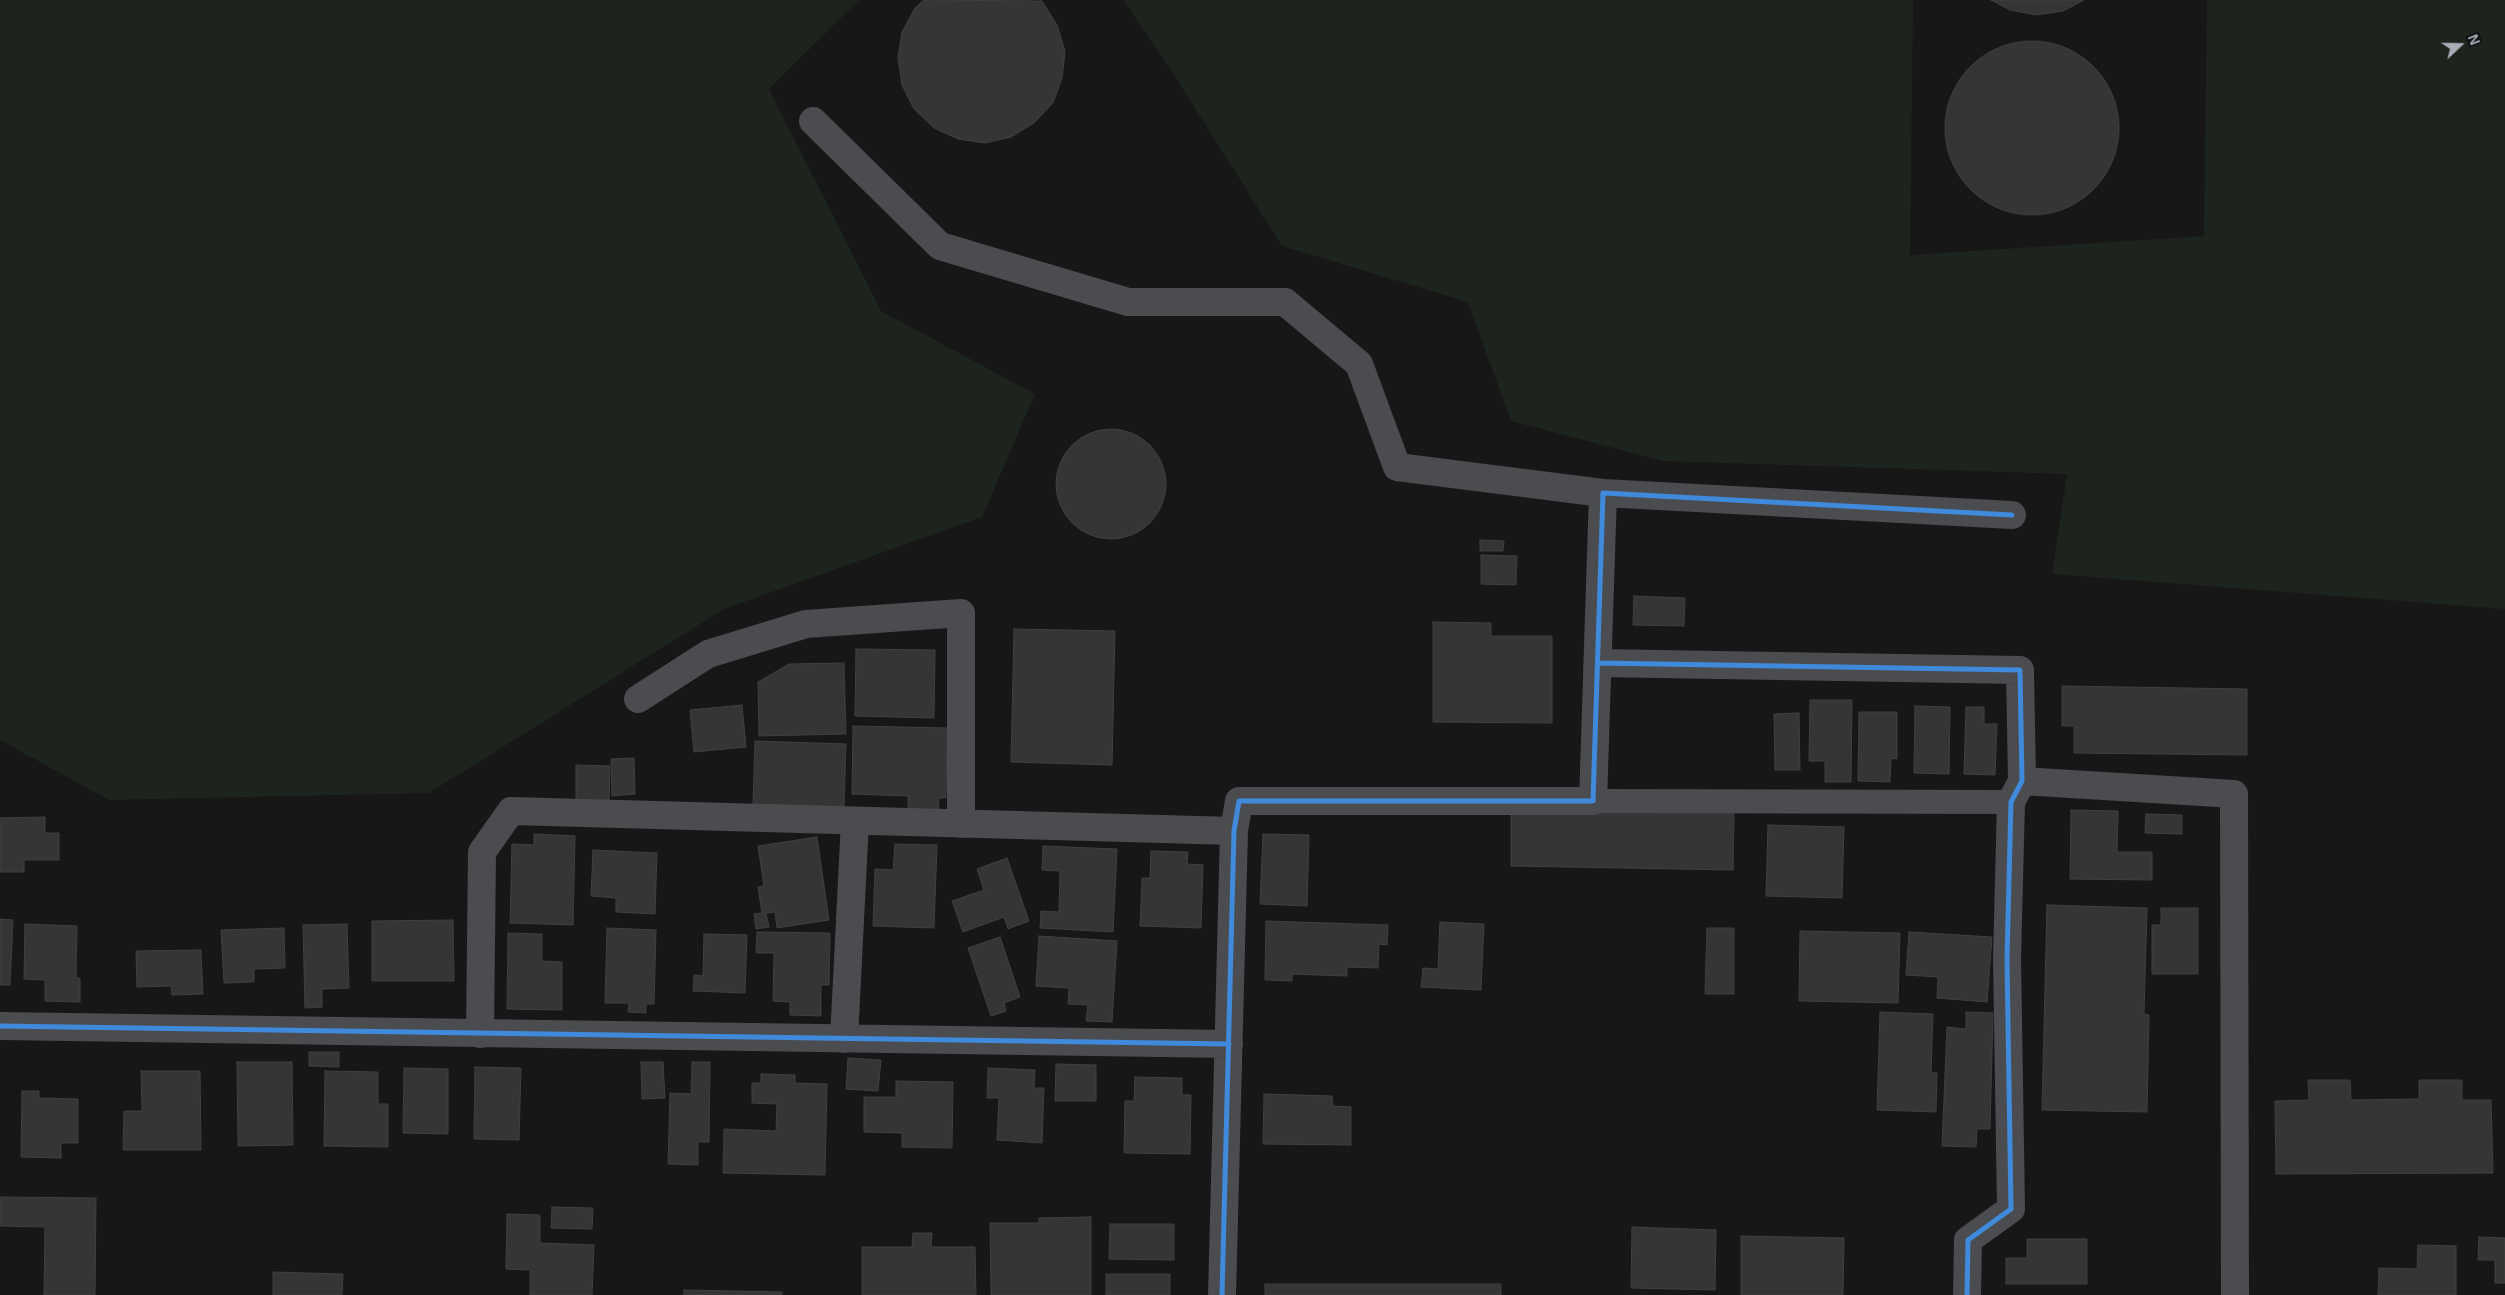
<!DOCTYPE html>
<style>
body{margin:0}
#map{position:relative;width:2505px;height:1295px;overflow:hidden;background:#171717;font-family:Arial,sans-serif}
canvas{display:block}
.north{position:absolute;left:2435px;top:20px;width:50px;height:50px;-webkit-text-stroke:4px #111113;paint-order:stroke;rotate:69deg;font-size:14px;font-weight:700;line-height:20px;text-align:center;color:#a8adb8}
.north::after{content:'';display:block;margin:auto;width:18px;height:22px;background:#a8adb8;clip-path:polygon(50% 0,100% 100%,50% 72%,0 100%)}
</style>
<div id="map">
<canvas width="2505" height="1295"></canvas>
<div class="north">N</div>
</div>
<script>
const g = document.querySelector('canvas').getContext('2d');
g.lineJoin = 'round';
function paint(path, color) {
  g.fillStyle = color;
  g.fill(path, 'evenodd');
}
function poly(rows) {
  const path = new Path2D();
  for (const r of rows) {
    if (r.length === 3) {
      path.moveTo(r[0] + r[2], r[1]);
      path.arc(r[0], r[1], r[2], 0, 2 * Math.PI);
      continue;
    }
    path.moveTo(r[0], r[1]);
    for (let i = 2; i < r.length; i += 2) path.lineTo(r[i], r[i + 1]);
  }
  return path;
}
function stroke(path, color, width, dash) {
  g.strokeStyle = color;
  g.lineWidth = width;
  g.lineCap = dash ? 'butt' : 'round';
  g.setLineDash(dash || []);
  g.stroke(path);
}
paint(poly([
 [0,0,859,0,769,89,881,311,1035,394,982,517,724,609,429,793,109,800,0,740],
 [1123,0,1913,0,1910,255,2204,236,2207,0,2505,0,2505,609,2052,574,2067,474,1663,461,1511,421,1468,302,1282,246,1171,70]
]), '#1d241e');
const building = poly([
 [924,0,1042,1,1057,25,1065,51,1062,78,1053,103,1034,123,1011,137,985,143,958,139,934,128,914,109,902,85,898,58,902,32,915,8,924,0],
 [1991,0,2084,0,2063,11,2036,15,2010,10,1991,0],
 [2032,128,87],
 [1111,484,55],
 [1480,540,1504,541,1503,551,1480,551,1480,540],
 [1481,555,1517,556,1516,585,1481,584,1481,555],
 [1634,596,1685,598,1684,626,1633,625,1634,596],
 [1433,622,1491,623,1491,636,1552,636,1552,723,1433,722,1433,622],
 [1014,629,1115,631,1112,765,1011,762,1014,629],
 [856,649,935,650,934,718,855,716,856,649],
 [844,663,846,734,759,736,758,682,789,664,844,663],
 [2062,686,2247,689,2247,755,2074,753,2074,726,2062,726,2062,686],
 [1810,700,1852,700,1851,782,1825,782,1825,761,1809,761,1810,700],
 [742,705,746,747,694,752,690,710,742,705],
 [1915,706,1950,707,1949,774,1914,773,1915,706],
 [1966,707,1984,707,1984,724,1997,724,1995,775,1964,774,1966,707],
 [1859,712,1897,712,1897,759,1891,758,1890,782,1858,781,1859,712],
 [1799,713,1800,770,1775,770,1774,714,1799,713],
 [853,726,947,728,946,798,939,798,938,810,908,809,908,796,852,794,853,726],
 [755,741,846,744,844,807,753,804,755,741],
 [634,758,635,794,612,796,611,759,634,758],
 [576,765,610,766,609,804,576,803,576,765],
 [1511,807,1734,811,1733,870,1511,866,1511,807],
 [2071,810,2118,811,2117,852,2152,852,2152,880,2070,879,2071,810],
 [2146,814,2182,815,2182,834,2145,833,2146,814],
 [45,817,45,833,59,833,59,860,24,860,24,872,0,872,0,818,45,817],
 [1768,825,1844,827,1842,898,1766,896,1768,825],
 [534,834,575,836,573,925,510,923,512,844,534,845,534,834],
 [1263,834,1309,835,1307,906,1260,904,1263,834],
 [817,837,829,920,777,928,775,912,766,913,769,927,756,929,754,914,762,913,758,887,764,886,758,846,817,837],
 [895,844,937,845,934,928,873,926,875,869,893,870,895,844],
 [1043,846,1117,849,1113,932,1040,928,1041,911,1059,912,1060,871,1042,870,1043,846],
 [593,850,657,853,655,914,616,912,616,898,591,896,593,850],
 [1151,851,1188,852,1187,864,1203,865,1201,928,1140,926,1142,878,1150,878,1151,851],
 [1007,858,1029,921,1008,929,1004,917,963,932,952,901,984,890,977,869,1007,858],
 [2047,905,2147,908,2144,1014,2149,1015,2147,1112,2042,1110,2047,905],
 [2161,908,2198,908,2198,974,2152,974,2152,925,2161,925,2161,908],
 [0,919,13,920,10,985,0,985,0,919],
 [453,920,454,981,372,981,372,921,453,920],
 [1266,921,1388,925,1387,945,1379,944,1378,968,1347,967,1347,976,1292,974,1292,981,1265,980,1266,921],
 [1440,922,1484,924,1481,990,1421,987,1423,968,1438,969,1440,922],
 [25,924,77,926,76,978,80,978,80,1002,45,1001,45,980,24,979,25,924],
 [347,924,349,988,322,989,322,1007,305,1008,303,925,347,924],
 [284,928,285,968,254,969,254,982,224,983,221,930,284,928],
 [607,928,656,930,654,1004,646,1004,646,1013,628,1012,629,1003,605,1003,607,928],
 [1707,928,1734,928,1734,994,1705,994,1707,928],
 [1800,931,1900,933,1898,1003,1799,1001,1800,931],
 [757,932,830,933,829,985,821,985,821,1016,790,1015,790,1002,773,1001,774,953,756,953,757,932],
 [1909,932,1992,937,1987,1002,1937,998,1938,977,1906,975,1909,932],
 [508,933,542,934,542,961,562,962,562,1010,507,1009,508,933],
 [704,934,747,935,745,993,693,991,694,975,703,976,704,934],
 [1039,936,1117,941,1112,1022,1086,1021,1088,1005,1068,1004,1069,988,1036,986,1039,936],
 [1000,937,1020,997,1004,1003,1006,1011,991,1016,968,948,1000,937],
 [201,950,203,994,172,995,171,986,137,987,136,951,201,950],
 [1880,1012,1933,1014,1931,1073,1937,1073,1936,1112,1877,1110,1880,1012],
 [1966,1012,1993,1013,1990,1129,1977,1129,1976,1147,1942,1146,1947,1027,1966,1029,1966,1012],
 [309,1052,339,1052,339,1067,309,1066,309,1052],
 [848,1058,881,1060,878,1091,846,1089,848,1058],
 [237,1062,292,1062,293,1145,238,1146,237,1062],
 [641,1062,663,1062,665,1098,642,1099,641,1062],
 [692,1062,710,1062,709,1142,698,1142,698,1165,668,1164,670,1093,691,1094,692,1062],
 [1056,1064,1096,1065,1096,1101,1055,1101,1056,1064],
 [475,1067,521,1068,519,1140,474,1139,475,1067],
 [404,1068,448,1069,448,1134,403,1133,404,1068],
 [988,1068,1035,1070,1034,1088,1044,1088,1042,1143,997,1140,999,1098,987,1098,988,1068],
 [141,1071,200,1071,201,1150,123,1150,124,1111,142,1111,141,1071],
 [325,1071,378,1072,378,1104,388,1104,388,1147,324,1146,325,1071],
 [761,1074,795,1075,795,1083,827,1084,825,1175,723,1173,724,1129,776,1131,777,1104,752,1103,752,1083,761,1083,761,1074],
 [1135,1077,1182,1078,1182,1095,1191,1095,1190,1154,1124,1153,1125,1101,1134,1101,1135,1077],
 [2308,1080,2350,1080,2351,1100,2419,1099,2419,1080,2462,1080,2462,1100,2491,1100,2493,1173,2276,1174,2275,1101,2309,1100,2308,1080],
 [896,1081,953,1082,952,1148,902,1147,902,1133,864,1132,864,1097,896,1097,896,1081],
 [22,1091,39,1091,39,1098,78,1099,78,1143,61,1143,61,1158,21,1157,22,1091],
 [1264,1094,1332,1096,1333,1106,1351,1107,1351,1145,1263,1144,1264,1094],
 [0,1197,96,1198,95,1295,44,1295,45,1227,0,1226,0,1197],
 [552,1207,593,1208,592,1229,551,1228,552,1207],
 [507,1214,540,1215,540,1243,594,1245,592,1295,530,1295,530,1270,506,1269,507,1214],
 [1091,1217,1091,1295,991,1295,990,1223,1039,1223,1039,1218,1091,1217],
 [1110,1224,1174,1224,1174,1260,1109,1259,1110,1224],
 [1632,1227,1716,1230,1715,1290,1631,1288,1632,1227],
 [913,1233,932,1233,931,1247,975,1247,976,1295,862,1295,862,1247,912,1247,913,1233],
 [1741,1236,1844,1238,1843,1295,1741,1295,1741,1236],
 [2479,1237,2505,1238,2505,1283,2495,1283,2495,1260,2478,1260,2479,1237],
 [2027,1239,2087,1239,2087,1284,2006,1284,2006,1258,2027,1258,2027,1239],
 [2418,1245,2456,1246,2456,1295,2378,1295,2379,1268,2417,1269,2418,1245],
 [273,1272,343,1274,342,1295,273,1295,273,1272],
 [1106,1274,1170,1274,1170,1295,1106,1295,1106,1274],
 [1265,1284,1501,1284,1501,1295,1265,1295,1265,1284],
 [684,1290,782,1292,782,1295,684,1295,684,1290]
]);
paint(building, '#353536');
stroke(building, '#3f4043', 1);
stroke(poly([
 [1593,801,2011,802]
]), '#4b4c50', 24);
stroke(poly([
 [813,121,940,246,1128,302,1285,302,1359,364,1397,467,1603,493],
 [1598,663,2020,670,2022,781,2011,802,2007,959,2011,1209,1968,1240,1967,1295],
 [638,699,708,654,806,624,961,613,961,824],
 [2022,781,2234,794,2235,1295],
 [0,1026,1229,1044],
 [480,1034,482,852,511,811,1234,831],
 [844,1039,855,821],
 [1222,1295,1234,831,1239,801,1593,801,1603,493,2012,515]
]), '#4b4c50', 28);
stroke(poly([
 [1598,663,2020,670,2022,781,2011,802,2007,959,2011,1209,1968,1240,1967,1295],
 [0,1026,1229,1044],
 [1222,1295,1234,831,1239,801,1593,801,1603,493,2012,515]
]), '#408adc', 5);
</script>
